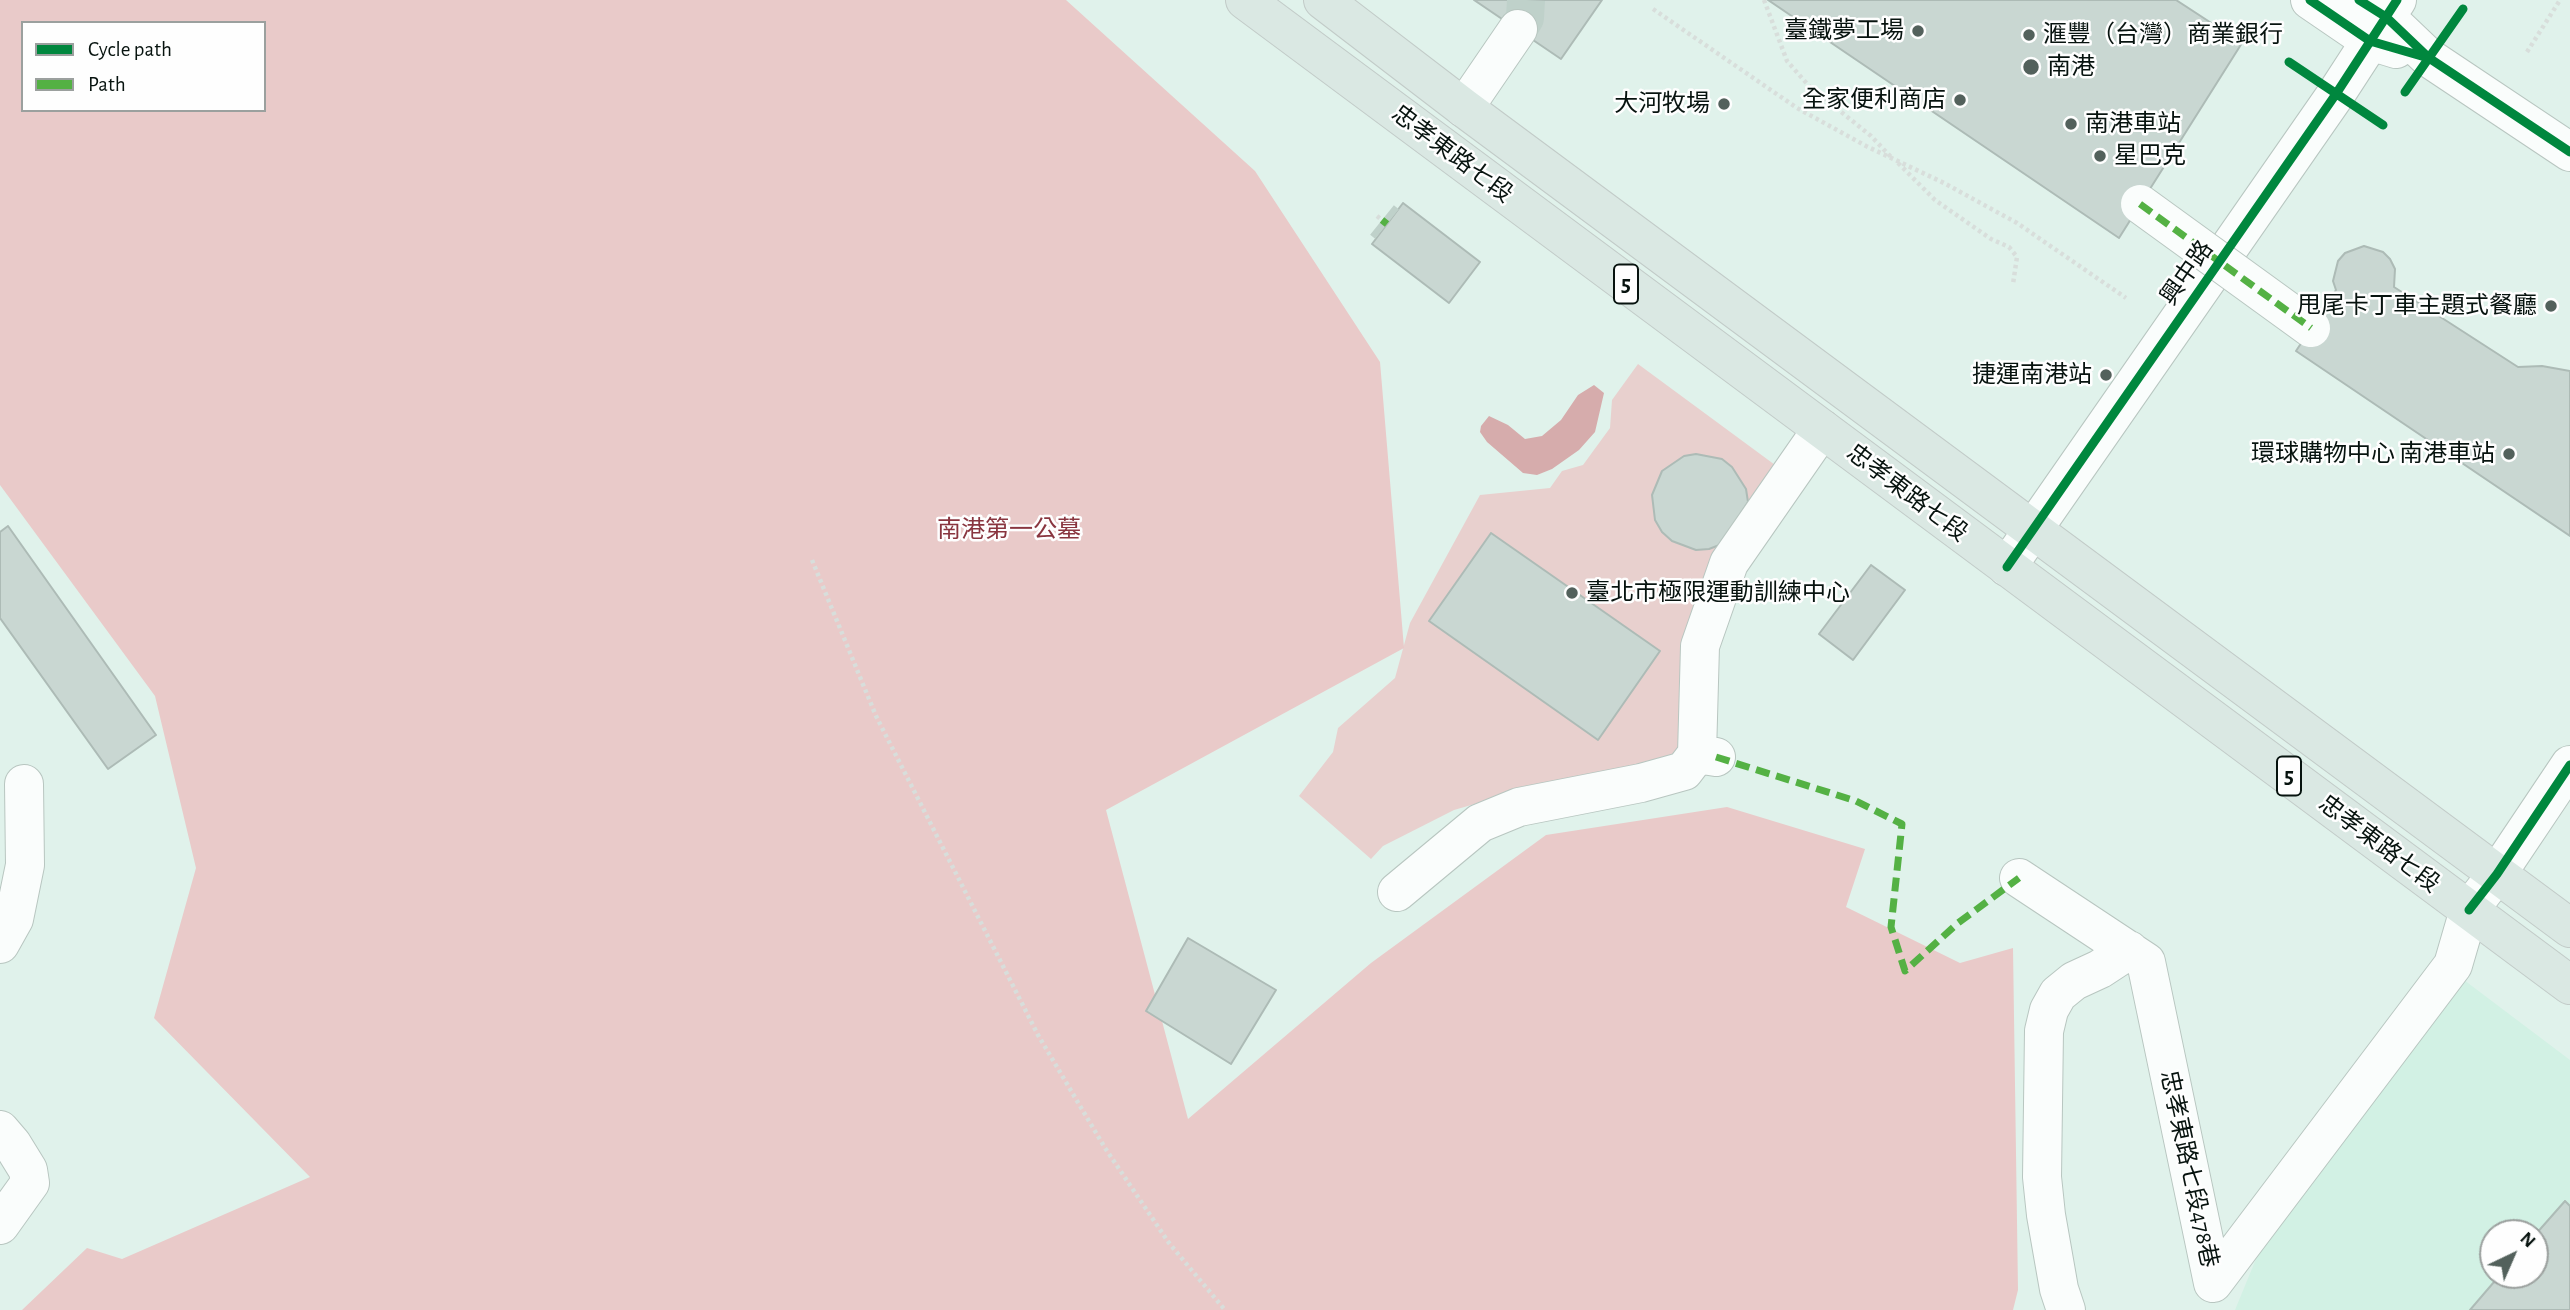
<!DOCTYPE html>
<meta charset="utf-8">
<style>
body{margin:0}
#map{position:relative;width:2570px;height:1310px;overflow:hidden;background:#e0f2eb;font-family:"Alegreya Sans",sans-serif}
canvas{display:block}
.legend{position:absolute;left:21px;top:21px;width:245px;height:91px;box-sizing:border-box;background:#fefefe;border:2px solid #9ba09e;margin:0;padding:9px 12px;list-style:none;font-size:21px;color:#07130f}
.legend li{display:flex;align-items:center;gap:14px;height:35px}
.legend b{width:35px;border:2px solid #9ba09e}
.north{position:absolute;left:2479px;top:1219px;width:70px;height:70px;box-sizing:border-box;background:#fefefe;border:2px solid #9ba09e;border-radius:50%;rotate:44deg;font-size:19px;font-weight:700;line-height:28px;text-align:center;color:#07130f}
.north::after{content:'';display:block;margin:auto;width:24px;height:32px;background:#53615c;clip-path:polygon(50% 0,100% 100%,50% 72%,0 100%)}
</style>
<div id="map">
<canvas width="2570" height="1310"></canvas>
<ul class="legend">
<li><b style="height:9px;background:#00873e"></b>Cycle path</li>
<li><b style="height:9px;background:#54b144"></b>Path</li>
</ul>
<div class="north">N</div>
</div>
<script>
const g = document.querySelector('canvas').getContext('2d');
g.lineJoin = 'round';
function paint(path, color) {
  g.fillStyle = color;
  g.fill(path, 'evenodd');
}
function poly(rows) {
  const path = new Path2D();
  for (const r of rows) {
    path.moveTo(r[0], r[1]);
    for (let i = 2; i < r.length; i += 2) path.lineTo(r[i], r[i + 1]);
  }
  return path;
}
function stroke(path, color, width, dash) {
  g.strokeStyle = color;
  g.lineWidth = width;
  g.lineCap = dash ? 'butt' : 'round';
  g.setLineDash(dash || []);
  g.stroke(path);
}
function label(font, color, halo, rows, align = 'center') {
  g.font = font + ' "Alegreya Sans","Noto Sans TC",sans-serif';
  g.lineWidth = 5;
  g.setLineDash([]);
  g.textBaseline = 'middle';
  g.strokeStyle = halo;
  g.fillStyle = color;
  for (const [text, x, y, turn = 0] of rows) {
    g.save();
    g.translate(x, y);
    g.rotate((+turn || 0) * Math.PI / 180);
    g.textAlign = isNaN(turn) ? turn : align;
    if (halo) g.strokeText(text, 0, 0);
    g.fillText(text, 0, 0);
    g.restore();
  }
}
paint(poly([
 [2460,977,2570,1060,2570,1310,2235,1310,2265,1237],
 [2493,1233,2535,1233,2535,1275,2493,1275]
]), '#d2f1e4');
paint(poly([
 [1638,364,1790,476,1729,563,1697,754,1537,786,1454,810,1383,846,1371,859,1299,796,1333,752,1338,728,1395,678,1410,623,1480,495,1550,488,1562,471,1583,465,1610,428,1612,400]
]), '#e8d0ce');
paint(poly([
 [0,0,1066,0,1255,171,1380,362,1404,648,1106,810,1188,1119,1371,963,1546,835,1727,807,1865,849,1846,907,1960,963,2013,948,2018,1290,2013,1310,22,1310,87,1248,122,1259,310,1177,154,1018,196,868,155,696,0,485],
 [23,23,264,23,264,110,23,110]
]), '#e9cac9');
paint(poly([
 [1594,385,1604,393,1595,432,1579,450,1552,469,1537,475,1523,473,1487,442,1480,432,1481,426,1489,416,1508,425,1525,439,1542,436,1561,420,1578,395]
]), '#d6acac');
const building = poly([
 [1474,0,1602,0,1561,59,1474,0],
 [1768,0,2176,0,2242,43,2119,238,1768,0],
 [1403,203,1480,262,1449,303,1372,244,1403,203],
 [2364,246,2383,252,2390,259,2395,269,2394,287,2518,367,2542,366,2570,371,2570,536,2296,351,2336,290,2333,281,2338,261,2345,253,2364,246],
 [1696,454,1722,459,1732,467,1746,489,1748,502,1722,544,1709,549,1696,550,1672,541,1662,532,1655,520,1652,495,1662,471,1684,456,1696,454],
 [8,526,156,735,108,769,0,618,0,532,8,526],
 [1491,533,1660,651,1598,740,1429,621,1491,533],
 [1871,565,1905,590,1853,660,1819,634,1871,565],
 [1188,938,1276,990,1231,1064,1146,1011,1188,938],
 [2565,1201,2570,1206,2570,1310,2470,1310,2500,1275,2535,1275,2535,1235,2565,1201]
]);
paint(building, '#c9d7d2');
stroke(building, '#adbbb6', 2);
stroke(poly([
 [1518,29,1525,18,1526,0],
 [1382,220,1387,224]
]), '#bfd1ca', 38, [38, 19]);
const minor = poly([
 [2310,0,2370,41,2396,49],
 [2359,0,2386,17,2429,58,2570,152],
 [1464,108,1518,29],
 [2007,567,2336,94,2397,0],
 [1697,754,1700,646,1729,563,1822,429],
 [2019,878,2146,962,2213,1283],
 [1397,892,1480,823,1519,807,1641,783,1684,771,1697,754,1716,757],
 [0,944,14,919,25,865,24,784],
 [0,1130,12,1144,28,1170,30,1183,0,1225],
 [2213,1283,2453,965,2469,910,2497,874,2570,765],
 [2066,1310,2059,1289,2046,1215,2042,1177,2044,1031,2049,1010,2058,994,2074,981,2100,969,2129,950]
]);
const major = poly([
 [1245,0,2570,985],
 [1323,0,1464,108,2570,928]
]);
stroke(minor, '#b8c6c0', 40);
stroke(major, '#c2cbc8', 40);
stroke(poly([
 [1764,0,1787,61,1809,86,1871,136,1891,157],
 [1653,9,1797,108,1866,146,1944,183,2017,223,2126,298],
 [2527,52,2560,0],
 [1898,163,1935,200,1991,239,2009,247,2017,257,2013,284],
 [1377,216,1382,220],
 [812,560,876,716,1038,1035,1105,1148,1169,1243,1225,1310]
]), '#d8dedb', 4.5, [3.5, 3.5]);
stroke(minor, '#fafdfc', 38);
stroke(major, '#dae8e3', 38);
const minorBridge = poly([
 [2140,204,2311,328]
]);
stroke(minorBridge, '#b8c6c0', 40, []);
stroke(minorBridge, '#fafdfc', 38);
stroke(poly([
 [2140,204,2311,328],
 [1382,220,1387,224],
 [1716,757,1856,801,1902,824,1891,927,1905,971,1958,923,2019,878]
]), '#54b144', 7, [14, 7]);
stroke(poly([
 [2310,0,2370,41,2425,57],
 [2359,0,2386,17,2429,58,2570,152],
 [2289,62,2383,125],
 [2405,92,2463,9],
 [2007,567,2336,94,2397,0],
 [2469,910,2497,874,2570,765]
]), '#00873e', 9);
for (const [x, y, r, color] of [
 [1918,31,7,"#53615c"],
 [2029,35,7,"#53615c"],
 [2031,67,9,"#53615c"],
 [1960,100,7,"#53615c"],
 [1724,104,7,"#53615c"],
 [2071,124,7,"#53615c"],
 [2100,156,7,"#53615c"],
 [2551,306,7,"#53615c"],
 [2106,375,7,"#53615c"],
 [2509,454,7,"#53615c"],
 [1572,593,7,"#53615c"]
]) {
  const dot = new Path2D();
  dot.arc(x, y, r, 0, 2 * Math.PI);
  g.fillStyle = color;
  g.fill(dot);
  stroke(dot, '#fefefe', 2.5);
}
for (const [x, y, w] of [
 [1626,284,24],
 [2289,776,24]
]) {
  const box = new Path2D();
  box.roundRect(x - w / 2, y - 19.5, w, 39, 5);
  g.fillStyle = '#fefefe';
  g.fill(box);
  stroke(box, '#07130f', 2);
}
label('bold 23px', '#07130f', null, [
 ["5",1626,284],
 ["5",2289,776]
]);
label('24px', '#07130f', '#fefefe', [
 ["臺鐵夢工場",1904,31],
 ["滙豐（台灣）商業銀行",2043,35,"left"],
 ["南港",2047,67,"left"],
 ["全家便利商店",1946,100],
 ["大河牧場",1710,104],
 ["南港車站",2085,124,"left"],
 ["星巴克",2114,156,"left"],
 ["甩尾卡丁車主題式餐廳",2537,306],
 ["捷運南港站",2092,375],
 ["環球購物中心 南港車站",2495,454],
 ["臺北市極限運動訓練中心",1586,593,"left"]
], 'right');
label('24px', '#07130f', '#fefefe', [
 ["忠孝東路七段",1452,154,37],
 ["興中路",2187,273,-55],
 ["忠孝東路七段",1907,493,37],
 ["忠孝東路七段",2379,844,37],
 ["忠孝東路七段478巷",2189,1169,78]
]);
label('24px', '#89353f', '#fefefe', [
 ["南港第一公墓",1009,530]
]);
</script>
